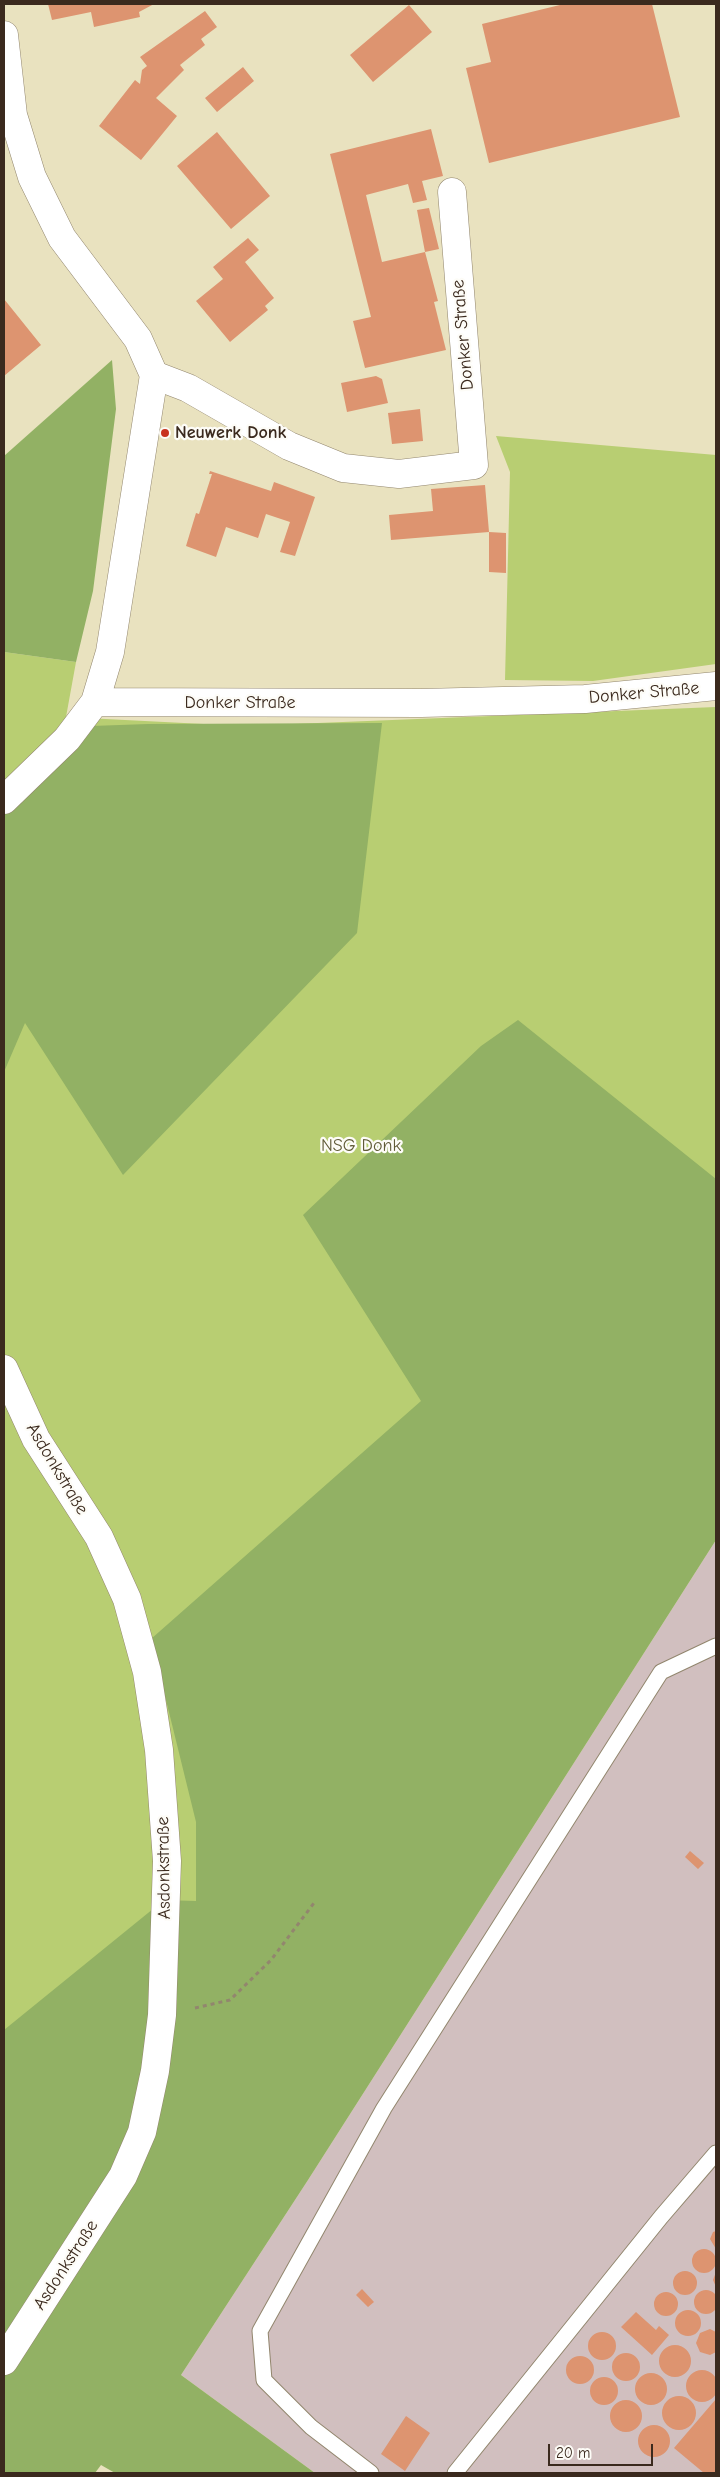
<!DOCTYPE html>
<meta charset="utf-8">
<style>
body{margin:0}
#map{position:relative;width:720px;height:2477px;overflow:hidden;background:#e9e2bf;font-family:"Comic Neue",sans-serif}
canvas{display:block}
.frame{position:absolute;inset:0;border:5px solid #3b2a1e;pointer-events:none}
.scale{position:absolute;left:548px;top:2444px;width:105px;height:22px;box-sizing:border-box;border:2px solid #3b2a1e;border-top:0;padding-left:6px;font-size:15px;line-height:18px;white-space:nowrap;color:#3b2a1e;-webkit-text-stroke:4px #fdfcf7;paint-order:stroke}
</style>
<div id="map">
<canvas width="720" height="2477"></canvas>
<div class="frame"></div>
<div class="scale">20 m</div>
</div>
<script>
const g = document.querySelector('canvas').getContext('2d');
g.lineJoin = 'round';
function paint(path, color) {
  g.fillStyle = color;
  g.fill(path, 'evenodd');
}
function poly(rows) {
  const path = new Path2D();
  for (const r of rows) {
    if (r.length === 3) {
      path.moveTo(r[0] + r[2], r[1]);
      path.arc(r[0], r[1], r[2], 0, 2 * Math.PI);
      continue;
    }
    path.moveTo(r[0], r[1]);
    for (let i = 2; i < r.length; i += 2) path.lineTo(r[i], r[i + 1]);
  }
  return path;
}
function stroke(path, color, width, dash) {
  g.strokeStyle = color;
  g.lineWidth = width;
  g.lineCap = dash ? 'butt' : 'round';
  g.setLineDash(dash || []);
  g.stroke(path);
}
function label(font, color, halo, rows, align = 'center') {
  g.font = font + ' "Comic Neue",sans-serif';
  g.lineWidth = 4.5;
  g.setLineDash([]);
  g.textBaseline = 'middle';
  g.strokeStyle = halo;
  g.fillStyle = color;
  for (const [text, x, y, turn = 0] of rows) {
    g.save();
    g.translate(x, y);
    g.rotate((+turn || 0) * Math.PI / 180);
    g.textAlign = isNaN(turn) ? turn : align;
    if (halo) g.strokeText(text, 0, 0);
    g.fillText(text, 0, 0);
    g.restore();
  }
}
paint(poly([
 [716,1540,716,2473,315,2473,181,2375,308,2180]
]), '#d1bfbf');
paint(poly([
 [496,436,716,455,716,664,593,681,505,680,510,472],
 [4,652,76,662,66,717,243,726,716,707,716,1311,4,2407]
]), '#b8ce72');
paint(poly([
 [112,360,116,409,93,591,76,662,4,652,4,456],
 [382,723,357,933,123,1175,25,1023,4,1072,4,801,63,727,148,724],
 [518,1020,716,1179,716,1540,308,2180,181,2375,315,2473,115,2473,101,2465,95,2473,4,2473,4,2030,164,1900,196,1901,196,1822,151,1639,421,1401,303,1215,481,1046]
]), '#92b164');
paint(poly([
 [48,4,154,4,139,12,140,17,94,27,91,12,52,20],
 [564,4,652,4,680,117,489,163,466,68,491,62,482,24],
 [409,5,432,32,373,82,350,55],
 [205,11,217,27,201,39,205,45,180,65,184,70,156,98,177,116,141,160,99,126,135,80,140,84,142,70,147,66,140,57],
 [243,67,254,81,217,112,205,98],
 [431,129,443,176,422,181,427,200,413,203,408,184,366,195,382,262,425,252,417,210,429,208,439,249,425,252,438,301,434,302,446,350,365,368,353,321,371,317,330,154],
 [217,132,270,196,231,229,177,166],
 [248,238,259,250,245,262,274,298,265,306,268,310,230,342,196,301,223,279,213,267],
 [4,299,41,345,4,376],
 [376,376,382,379,388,403,347,412,341,383],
 [420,409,423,441,392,444,388,413],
 [210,471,271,491,274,482,315,497,295,556,280,552,290,522,266,514,258,538,226,527,216,557,186,546,196,513,199,514,212,474,209,474],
 [485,485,489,532,391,540,389,515,433,511,431,489],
 [489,532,506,533,506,573,489,572],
 [690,1851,704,1863,698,1869,685,1857],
 [716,2231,716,2249,710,2239,713,2232],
 [704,2261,12],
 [685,2283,12],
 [716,2272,716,2287,713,2280],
 [362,2289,374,2302,368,2307,356,2295],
 [706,2302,12],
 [666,2304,12],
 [688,2323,13],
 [636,2312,656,2330,659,2326,669,2335,652,2355,621,2327],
 [710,2329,716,2332,716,2352,710,2355,700,2352,696,2343,700,2333],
 [602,2346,14],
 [675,2361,16],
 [626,2367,14],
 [580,2370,14],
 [702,2386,16],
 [651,2389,16],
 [604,2391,14],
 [679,2413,17],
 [716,2399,716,2473,704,2473,674,2448],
 [626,2416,16],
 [406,2416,430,2433,405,2471,381,2454],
 [654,2441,16]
]), '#dd9470');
const lane = poly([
 [371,2473,311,2427,264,2380,260,2331,384,2108,661,1672,716,1646],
 [455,2473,661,2217,716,2153]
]);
const street = poly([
 [154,375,188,388,289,446,343,468,399,474,474,465,452,192]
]);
const secondary = poly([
 [4,35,13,115,32,177,62,238,138,339,154,375,110,652,95,702,67,739,4,800],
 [95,702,421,703,585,699,716,686],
 [4,1369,36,1439,99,1537,127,1599,147,1672,159,1750,167,1861,162,2015,155,2071,142,2132,123,2176,4,2361]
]);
stroke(lane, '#92866e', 17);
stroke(street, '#92866e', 29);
stroke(secondary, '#92866e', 29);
stroke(poly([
 [195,2008,230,2000,271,1960,314,1903]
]), '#92866e', 3, [4, 4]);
stroke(lane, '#fff', 15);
stroke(street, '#fff', 28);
stroke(secondary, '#fff', 28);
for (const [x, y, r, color] of [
 [165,433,5,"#c8321e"]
]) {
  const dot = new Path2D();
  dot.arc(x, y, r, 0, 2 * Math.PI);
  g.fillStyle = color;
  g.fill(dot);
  stroke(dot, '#fdfcf7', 2);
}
label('18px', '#3b2a1e', '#fdfcf7', [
 ["Donker Straße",463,335,-95],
 ["Donker Straße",644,693,-5],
 ["Donker Straße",240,703],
 ["Asdonkstraße",57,1469,59],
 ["Asdonkstraße",164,1868,-91],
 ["Asdonkstraße",66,2265,-57]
]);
label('bold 18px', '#3b2a1e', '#fdfcf7', [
 ["Neuwerk Donk",175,433]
], 'left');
label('18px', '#605b37', '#fdfcf7', [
 ["NSG Donk",361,1146]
]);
</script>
